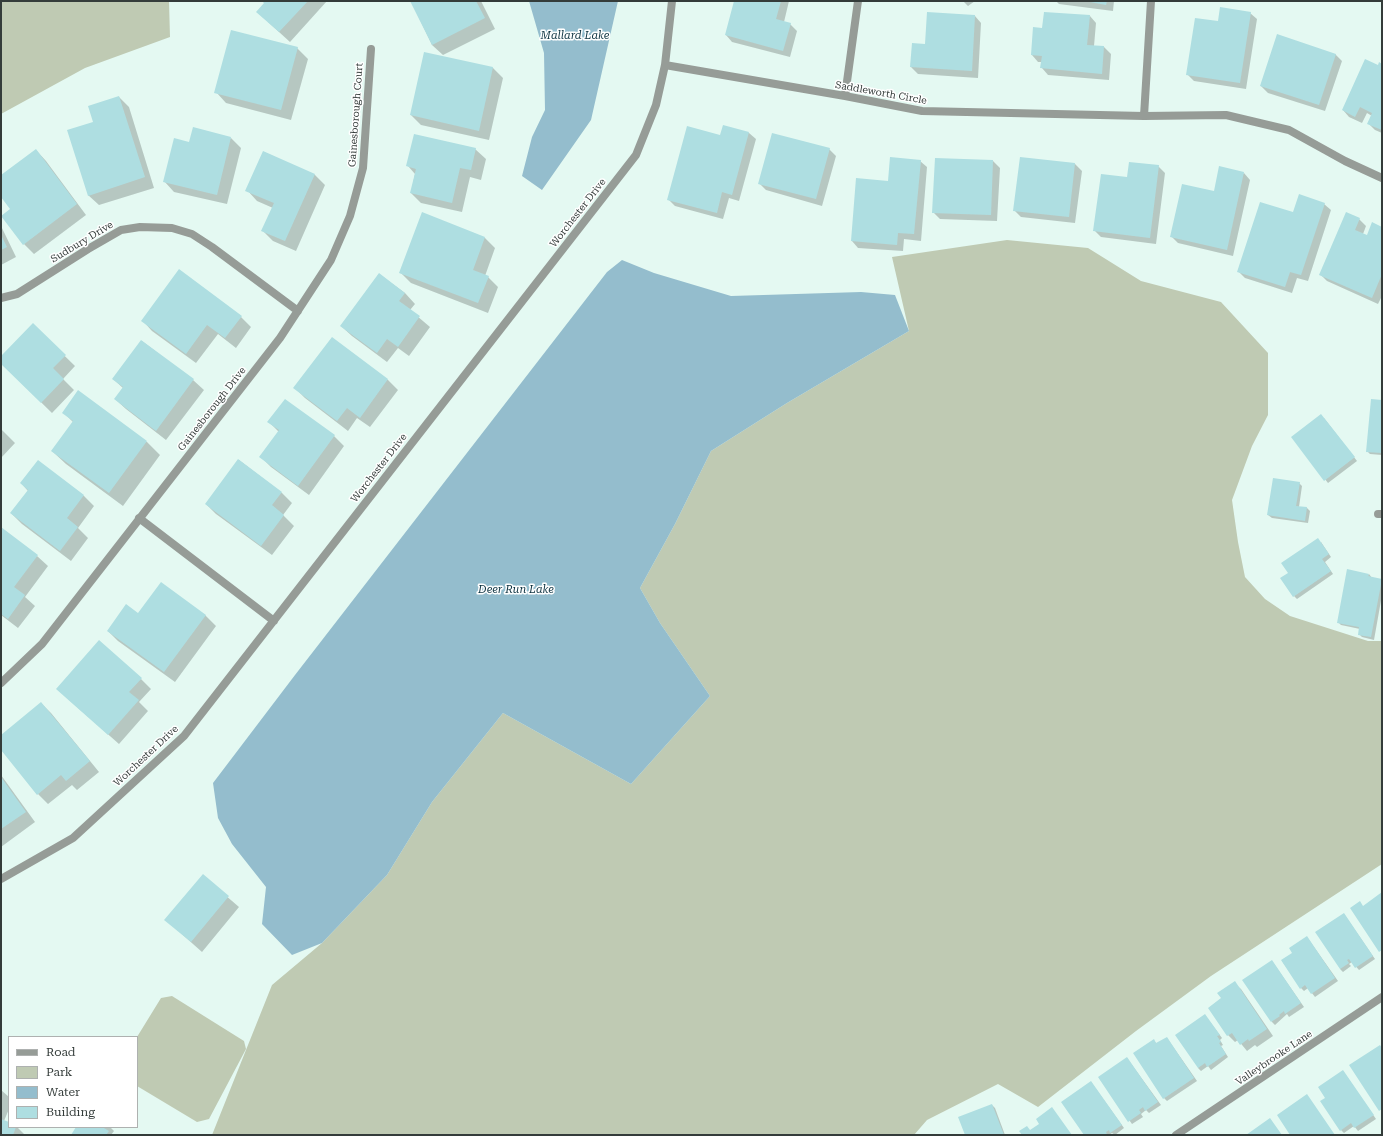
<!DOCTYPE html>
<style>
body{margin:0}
#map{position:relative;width:1383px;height:1136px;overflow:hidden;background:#e4f9f2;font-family:"Roboto Serif",serif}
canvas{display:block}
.frame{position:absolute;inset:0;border:2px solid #343c3a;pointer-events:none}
.legend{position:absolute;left:8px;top:1036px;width:130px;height:92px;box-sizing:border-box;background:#fff;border:1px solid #aeb1b0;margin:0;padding:5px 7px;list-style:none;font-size:12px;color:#343c3a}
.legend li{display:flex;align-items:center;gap:8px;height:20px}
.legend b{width:20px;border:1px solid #aeb1b0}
</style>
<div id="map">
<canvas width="1383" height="1136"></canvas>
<div class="frame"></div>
<ul class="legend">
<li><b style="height:5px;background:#969c97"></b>Road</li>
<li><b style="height:11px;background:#bfcab3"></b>Park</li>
<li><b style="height:11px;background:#94bdcd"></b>Water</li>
<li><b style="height:11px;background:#aedee1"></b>Building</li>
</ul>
</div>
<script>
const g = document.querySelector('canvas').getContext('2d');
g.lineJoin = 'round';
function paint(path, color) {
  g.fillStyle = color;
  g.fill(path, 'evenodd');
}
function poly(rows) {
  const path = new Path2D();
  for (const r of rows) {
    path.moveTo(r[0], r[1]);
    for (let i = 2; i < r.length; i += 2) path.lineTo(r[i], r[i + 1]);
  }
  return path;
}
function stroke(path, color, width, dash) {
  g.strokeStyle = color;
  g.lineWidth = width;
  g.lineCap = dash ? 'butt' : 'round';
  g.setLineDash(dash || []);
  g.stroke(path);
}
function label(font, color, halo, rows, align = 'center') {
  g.font = font + ' "Roboto Serif",serif';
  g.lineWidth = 3;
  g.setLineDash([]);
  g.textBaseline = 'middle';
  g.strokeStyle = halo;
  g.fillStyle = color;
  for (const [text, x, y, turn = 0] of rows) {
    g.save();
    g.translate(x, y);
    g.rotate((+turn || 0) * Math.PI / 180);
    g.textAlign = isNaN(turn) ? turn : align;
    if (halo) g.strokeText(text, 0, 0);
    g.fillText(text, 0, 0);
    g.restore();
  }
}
paint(poly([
 [1,1,169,1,170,37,85,68,1,114],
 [1007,240,1088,248,1141,281,1221,302,1268,353,1268,415,1252,446,1232,500,1238,542,1245,577,1265,599,1290,616,1368,641,1382,641,1382,864,1211,976,1136,1031,1038,1107,998,1084,927,1120,914,1135,212,1135,272,985,322,943,387,875,432,802,503,713,631,784,710,696,660,623,640,588,675,524,711,451,787,403,909,331,892,257],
 [172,996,244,1041,246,1049,209,1119,197,1122,137,1086,137,1037,161,998]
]), '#bfcab3');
paint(poly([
 [529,1,618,1,591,120,542,190,522,176,532,137,545,110,544,53],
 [622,260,654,273,731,296,861,292,895,295,909,331,787,403,711,451,675,524,640,588,660,623,710,696,631,784,503,713,432,802,387,875,322,943,292,955,262,924,266,887,232,844,218,818,213,783,295,675,607,272]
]), '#94bdcd');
paint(poly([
 [262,1,327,1,290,42,268,22,265,3],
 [411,1,481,1,495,29,443,55,432,45],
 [735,1,789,1,784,22,790,24,797,31,790,57,732,42,726,35],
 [963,1,975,1,968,6],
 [1056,1,1114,1,1113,11,1059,4],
 [1250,13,1257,19,1246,89,1194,81,1187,74,1219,22],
 [975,16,981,23,978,78,918,74,911,67,913,44,926,45],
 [1090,16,1096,23,1094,46,1104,47,1111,54,1109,80,1048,75,1042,68,1042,62,1038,62,1032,55,1034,28,1043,29],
 [297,48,308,59,291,120,226,103,216,92],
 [425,53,493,68,503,78,489,140,421,125,411,115],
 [1335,54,1342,61,1325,111,1268,93,1261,86],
 [1382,65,1382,133,1375,130,1368,123,1372,116,1367,113,1362,123,1349,117,1343,110,1378,66],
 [119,97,129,107,154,188,99,205,88,195,94,123],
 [724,126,749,133,756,139,739,201,729,198,723,219,675,206,668,199,721,137],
 [231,138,241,148,227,204,174,192,164,181],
 [475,149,486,159,481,180,470,177,462,212,421,203,411,193,415,174,408,166],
 [829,149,836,156,822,206,766,190,760,184],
 [36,150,46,161,86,215,34,254,24,244,11,209,1,195,1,176],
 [264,152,315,175,325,185,296,251,273,241,263,231,273,208,257,201,247,190],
 [1021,158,1075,164,1082,171,1075,223,1021,217,1014,210],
 [920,161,927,167,921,241,904,239,903,251,858,248,852,241,889,182],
 [993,161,1000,168,997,221,940,219,933,212],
 [1158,166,1165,173,1156,244,1101,237,1095,231,1127,178],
 [1244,173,1250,180,1233,256,1178,243,1171,236,1214,192],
 [1324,204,1331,210,1308,281,1297,278,1292,293,1245,278,1238,271,1294,213],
 [423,214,485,238,495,248,485,276,488,277,498,287,488,313,411,283,400,272],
 [1359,219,1366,226,1363,234,1367,236,1382,228,1382,296,1378,304,1327,281,1320,274],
 [1,226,16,257,1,265],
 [379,274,405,293,415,304,410,310,430,327,409,356,398,348,387,362,352,336,341,326],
 [241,317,251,327,236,348,218,334,196,363,152,331,142,320],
 [33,325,75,366,63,379,74,390,52,413,1,363,1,358],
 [332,338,388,380,398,390,370,427,357,418,348,431,305,398,295,388],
 [142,341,193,380,204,390,166,440,126,409,115,399,123,388,113,379],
 [1382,401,1382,455,1370,454,1367,451],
 [63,412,147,442,160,455,123,506,66,464,52,451,73,422],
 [1324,418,1357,461,1328,483,1292,437],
 [269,422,334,436,344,446,309,495,271,467,261,457,279,432],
 [1,429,15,443,1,458],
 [239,460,282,493,292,503,283,515,294,526,272,555,216,514,206,504],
 [38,461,84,496,94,506,78,528,88,538,71,561,22,524,11,513,28,491,21,483],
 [1299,483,1302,486,1299,507,1307,508,1310,511,1308,523,1272,518,1268,515],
 [1,529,37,556,48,566,25,597,35,606,18,628,1,615],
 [1321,542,1331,557,1325,562,1333,574,1297,599,1294,596],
 [1369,574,1372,578,1382,581,1382,595,1374,640,1362,637,1359,634,1360,629,1341,625,1338,622],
 [138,614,205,615,216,626,175,682,118,641,108,631],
 [141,679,151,689,139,702,148,711,119,744,68,699],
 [41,703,51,713,99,772,77,790,72,785,48,804,38,794,1,748,1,736],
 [1,775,35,822,1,847],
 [203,876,239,907,202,952,166,920],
 [1344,914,1375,959,1359,970,1352,962,1349,964,1351,966,1343,972,1340,969],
 [1307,937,1338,981,1315,997,1308,988,1304,991,1301,988,1282,961,1293,953],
 [1272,961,1304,1007,1289,1017,1287,1014,1275,1025,1272,1022],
 [1234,983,1241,989,1273,1036,1257,1047,1255,1045,1247,1051,1238,1040,1235,1042,1228,1035,1209,1008,1222,998],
 [1205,1015,1222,1038,1220,1040,1223,1045,1221,1046,1228,1057,1211,1070,1208,1066,1201,1071,1198,1068],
 [1167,1038,1197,1081,1167,1101,1164,1098,1153,1040,1157,1044],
 [1127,1058,1161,1105,1149,1113,1146,1110,1141,1114,1143,1117,1132,1124,1099,1078],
 [1343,1071,1376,1119,1358,1131,1354,1126,1344,1133,1341,1130,1327,1098],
 [1091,1082,1124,1128,1115,1135,1112,1133,1109,1135,1085,1135],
 [1,1090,9,1097,9,1109,4,1121,9,1123,9,1127,17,1127,25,1135,1,1135],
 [992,1105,995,1108,1005,1135,966,1135],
 [78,1127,110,1127,114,1131,111,1135,72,1135]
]), '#0003');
paint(poly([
 [262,1,308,1,279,32,256,12,264,3],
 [410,1,476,1,485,18,432,45],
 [734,1,781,1,776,19,791,23,783,51,725,35],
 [1085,1,1107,1,1106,5],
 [1220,7,1251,12,1240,83,1186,75,1195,18,1218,21],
 [927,12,975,15,972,71,910,67,912,43,925,44],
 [1044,12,1090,15,1087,45,1104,46,1102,74,1040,68,1042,56,1031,55,1033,27,1042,28],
 [231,30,298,47,281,110,214,93],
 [1277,34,1336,54,1319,105,1260,86],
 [424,52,493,67,479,131,410,115],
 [1365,59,1378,65,1379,62,1382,64,1382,130,1367,124,1372,113,1360,107,1355,117,1342,110],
 [119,96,145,177,88,196,67,130,93,122,88,106],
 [723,125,749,132,732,195,722,192,717,213,667,200,687,126,720,135],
 [193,127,231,137,217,195,163,182,174,138,189,142],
 [772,133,830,148,816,199,758,184],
 [414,134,476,148,471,170,460,168,452,203,410,193,416,169,406,166],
 [36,149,77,204,23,245,1,216,10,209,1,197,1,175],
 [263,151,315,174,285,241,261,231,274,203,245,191],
 [890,157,921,160,914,234,898,233,897,245,851,241,856,178,888,181],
 [1020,157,1075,163,1069,217,1013,211],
 [935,158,993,160,991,215,932,213],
 [1129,162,1159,165,1150,238,1093,231,1101,174,1127,177],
 [1219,166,1244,172,1227,250,1170,237,1182,184,1214,191],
 [1299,194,1325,203,1301,275,1290,272,1285,287,1237,272,1260,202,1293,212],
 [422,212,485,237,473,270,489,276,478,303,399,273],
 [1346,212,1360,218,1355,230,1367,235,1372,222,1382,227,1382,274,1372,298,1319,275],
 [1,235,7,247,1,250],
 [179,269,242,316,225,338,207,325,186,354,141,321],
 [379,273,405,293,399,301,420,316,398,347,387,339,377,353,340,326],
 [33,323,66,355,53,368,64,379,41,403,1,364,1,356],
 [332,337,388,379,360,418,347,408,337,421,293,388],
 [141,340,194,379,156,431,114,399,123,387,112,379],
 [78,390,147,441,109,493,51,451,73,421,62,413],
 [285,399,335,435,298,486,259,457,279,430,267,422],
 [1371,399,1382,400,1382,453,1366,452],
 [1321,414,1355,457,1324,481,1291,437],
 [238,459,282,492,272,505,284,515,261,546,205,504],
 [38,460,84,495,67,518,78,527,60,551,10,513,28,490,20,483],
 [1273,478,1300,482,1296,506,1307,507,1305,521,1267,515],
 [1,527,38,555,14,587,25,595,8,619,1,614],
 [1318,538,1329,554,1322,559,1331,571,1293,597,1280,578,1288,573,1281,563],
 [1347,569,1369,574,1368,576,1382,579,1371,637,1358,635,1359,627,1337,623],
 [161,582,206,615,164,672,107,631,126,604,138,613],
 [99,640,142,678,129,692,139,700,108,735,56,689],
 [41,702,90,761,66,781,61,775,37,795,1,750,1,735],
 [1,777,26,812,1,829],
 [203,874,229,896,191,942,164,920],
 [1382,892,1382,950,1379,952,1350,908,1360,901,1363,906],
 [1344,913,1373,956,1355,968,1349,959,1347,960,1349,963,1340,969,1315,932],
 [1307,936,1335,978,1311,994,1305,985,1300,989,1281,960,1292,953,1289,948],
 [1272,960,1301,1003,1285,1014,1284,1011,1279,1015,1280,1016,1271,1022,1242,980],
 [1235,981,1267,1029,1249,1041,1248,1039,1240,1045,1232,1033,1227,1036,1208,1008,1221,998,1217,993],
 [1205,1014,1220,1035,1217,1036,1221,1042,1219,1043,1226,1054,1207,1067,1205,1063,1198,1068,1175,1035],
 [1167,1037,1194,1078,1163,1099,1133,1053,1154,1039,1156,1043],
 [1380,1045,1382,1048,1382,1109,1379,1111,1349,1065],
 [1127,1057,1158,1102,1145,1111,1143,1107,1139,1110,1141,1113,1128,1122,1098,1077],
 [1343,1070,1374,1115,1354,1128,1351,1123,1340,1131,1320,1101,1325,1098,1318,1087],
 [1091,1081,1122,1125,1110,1133,1109,1130,1106,1132,1107,1135,1084,1135,1061,1102],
 [1307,1094,1335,1135,1290,1135,1277,1115],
 [992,1104,1004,1135,965,1135,958,1117],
 [1052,1107,1072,1135,1022,1135,1019,1131,1027,1126,1030,1130,1039,1124,1036,1119],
 [1270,1118,1282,1135,1246,1135],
 [1,1119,9,1122,9,1127,16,1127,13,1135,1,1135],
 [76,1127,102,1127,109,1131,106,1135,71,1135]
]), '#aedee1');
stroke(poly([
 [665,65,845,96,922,111,1144,116,1226,115,1289,130,1345,161,1382,178],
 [845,96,858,1],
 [1144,116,1151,1],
 [1,298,17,294,88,249,121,230,140,227,172,228,192,234,212,247,298,311],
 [1378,514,1382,514],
 [139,518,274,621],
 [1,683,42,644,280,338,331,260,350,216,363,168,371,49],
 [1,879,73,838,184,736,636,155,656,105,665,65,672,1],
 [1176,1135,1382,997]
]), '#969c97', 8);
label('10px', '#343c3a', '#fff', [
 ["Saddleworth Circle",881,93,10],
 ["Gainesborough Court",356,115,-86],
 ["Worchester Drive",578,213,-52],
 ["Sudbury Drive",82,242,-31],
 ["Gainesborough Drive",212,409,-52],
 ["Worchester Drive",379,468,-52],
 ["Worchester Drive",146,756,-43],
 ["Valleybrooke Lane",1274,1058,-34]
]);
label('italic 11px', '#0d3341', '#fff', [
 ["Mallard Lake",575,36],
 ["Deer Run Lake",516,590]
]);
</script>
